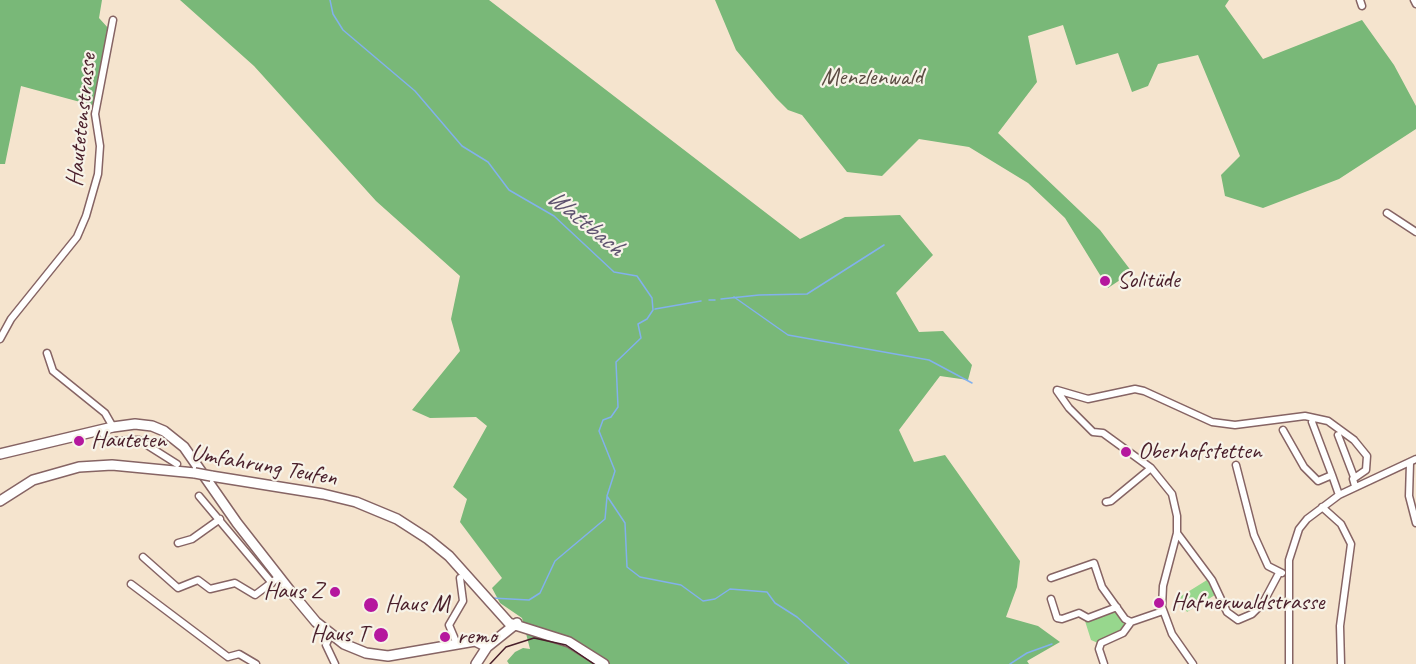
<!DOCTYPE html>
<meta charset="utf-8">
<style>
body{margin:0}
canvas{display:block;background:#f5e4ce}
</style>
<canvas width="1416" height="664"></canvas>
<script>
const g = document.querySelector('canvas').getContext('2d');
g.lineJoin = 'round';
function paint(path, color) {
  g.fillStyle = color;
  g.fill(path, 'evenodd');
}
function poly(rows) {
  const path = new Path2D();
  for (const r of rows) {
    path.moveTo(r[0], r[1]);
    for (let i = 2; i < r.length; i += 2) path.lineTo(r[i], r[i + 1]);
  }
  return path;
}
function stroke(path, color, width, dash) {
  g.strokeStyle = color;
  g.lineWidth = width;
  g.lineCap = dash ? 'butt' : 'round';
  g.setLineDash(dash || []);
  g.stroke(path);
}
function label(font, color, halo, rows, align = 'center') {
  g.font = font + ' Caveat,sans-serif';
  g.lineWidth = 4.5;
  g.setLineDash([]);
  g.textBaseline = 'middle';
  g.strokeStyle = halo;
  g.fillStyle = color;
  for (const [text, x, y, turn = 0] of rows) {
    g.save();
    g.translate(x, y);
    g.rotate((+turn || 0) * Math.PI / 180);
    g.textAlign = isNaN(turn) ? turn : align;
    if (halo) g.strokeText(text, 0, 0);
    g.fillText(text, 0, 0);
    g.restore();
  }
}
paint(poly([
 [1207,580,1215,595,1187,612,1178,598],
 [1115,610,1125,622,1124,629,1098,643,1091,640,1085,621]
]), '#97d78d');
paint(poly([
 [0,0,102,0,99,18,109,29,95,106,21,86,5,164,0,164],
 [180,0,489,0,800,239,845,217,900,215,933,255,896,293,919,332,943,331,972,365,968,380,940,376,899,430,914,462,945,455,1020,561,1017,587,1006,617,1038,626,1060,642,1027,661,1029,664,509,664,507,661,515,652,523,648,530,649,522,618,500,603,492,588,502,578,460,522,467,499,453,487,487,426,476,417,430,418,412,410,460,351,451,319,460,276,376,201,254,66],
 [715,0,1229,0,1225,6,1263,59,1362,20,1394,65,1416,106,1416,129,1339,179,1263,208,1225,196,1221,175,1240,156,1198,55,1158,64,1148,86,1132,92,1118,53,1076,65,1063,25,1028,36,1037,82,998,133,1100,230,1132,272,1108,288,1065,218,1028,183,969,147,919,139,882,176,847,172,802,115,788,110,776,98,736,50]
]), '#79b878');
stroke(poly([
 [330,0,333,14,343,30,415,91,462,146,488,162,509,190,554,216,614,272,637,276,652,298,653,310,647,319,638,324,641,338,616,362,618,407,611,417,603,420,599,431,615,471,607,496,625,523,627,567,640,577,681,585,703,601,715,599,730,589,767,592,775,603,797,617,849,664],
 [734,297,788,335,929,360,972,383],
 [721,299,759,295,807,294,884,245],
 [709,300,715,300],
 [655,309,701,301],
 [492,598,529,600,540,593,555,561,605,519,607,497],
 [1010,664,1027,653,1052,644]
]), '#82b1ed', 1.5);
const street = poly([
 [1360,0,1362,6],
 [1414,0,1416,4],
 [1387,213,1416,232],
 [0,339,11,319,77,237,86,216,98,174,100,146,95,114,113,20],
 [47,353,53,371,105,413,113,427],
 [1057,390,1088,399,1135,389,1144,391,1212,422,1235,425,1305,416,1328,421,1354,440,1367,456,1366,470,1353,479,1355,486],
 [1057,391,1069,408,1093,432,1103,433,1151,468,1172,494,1177,516,1177,533,1163,586,1162,607,1172,634,1193,664],
 [1312,422,1332,475],
 [102,430,106,441,139,440,177,464],
 [1283,430,1304,467,1318,481,1332,475,1339,495],
 [1338,435,1354,477],
 [1410,463,1409,496,1416,523],
 [1236,465,1254,535,1268,566,1282,573],
 [199,496,272,583],
 [1106,502,1111,501,1151,468],
 [1322,507,1341,524,1351,544,1340,626,1341,664],
 [1177,533,1212,580,1227,612,1238,620,1252,614,1263,603,1279,573],
 [178,543,192,539,220,519],
 [143,557,178,588,198,580,210,589,235,583,255,595,279,577],
 [1051,578,1094,563,1102,587,1125,619,1131,622],
 [131,584,228,657],
 [1051,599,1057,618,1062,619,1079,613,1088,618,1117,607],
 [330,635,326,645,335,664],
 [457,644,449,625,463,601,460,578],
 [228,657,239,654,256,664],
 [1104,664,1099,649,1101,643,1123,633,1131,622,1163,611],
 [1289,664,1289,560,1299,529,1307,519,1339,495,1416,459]
]);
const secondary = poly([
 [0,454,113,427,135,424,152,426,164,431,184,447,237,523,291,592,316,622,344,644,366,653,388,656,475,641,487,647],
 [211,476,323,494,356,502,397,519,428,539,449,556,509,623,569,642,604,664],
 [0,501,33,480,79,467,112,465,195,473],
 [476,664,487,647,517,623]
]);
stroke(street, '#866464', 9);
stroke(secondary, '#866464', 12);
stroke(street, '#fff', 6);
stroke(secondary, '#fff', 9);
stroke(poly([
 [490,664,506,647,534,638,566,645,594,664]
]), '#4a1f2b', 1.5);
const secondaryBridge = poly([
 [195,473,211,476]
]);
stroke(secondaryBridge, '#866464', 12, []);
stroke(secondaryBridge, '#fff', 9);
for (const [x, y, r, color] of [
 [1105,281,6,"#b5179e"],
 [79,441,6,"#b5179e"],
 [1126,452,6,"#b5179e"],
 [335,592,6,"#b5179e"],
 [1159,603,6,"#b5179e"],
 [371,605,8,"#b5179e"],
 [381,635,8,"#b5179e"],
 [445,637,6,"#b5179e"]
]) {
  const dot = new Path2D();
  dot.arc(x, y, r, 0, 2 * Math.PI);
  g.fillStyle = color;
  g.fill(dot);
  stroke(dot, '#f7f3e8', 2);
}
label('24px', '#5d4d44', '#f7f3e8', [
 ["Menzlenwald",872,78]
]);
label('24px', '#4a1f2b', '#f7f3e8', [
 ["Hautetenstrasse",82,120,-84],
 ["Umfahrung Teufen",264,466,10]
]);
label('24px', '#4a1f2b', '#f7f3e8', [
 ["Solitüde",1117,281],
 ["Hauteten",91,441],
 ["Oberhofstetten",1138,452],
 ["Haus Z",323,592,"right"],
 ["Hafnerwaldstrasse",1171,603],
 ["Haus M",385,605],
 ["Haus T",368,635,"right"],
 ["remo",457,637]
], 'left');
label('italic 26px', '#5e526f', '#f7f3e8', [
 ["Wattbach",585,223,39]
]);
</script>
